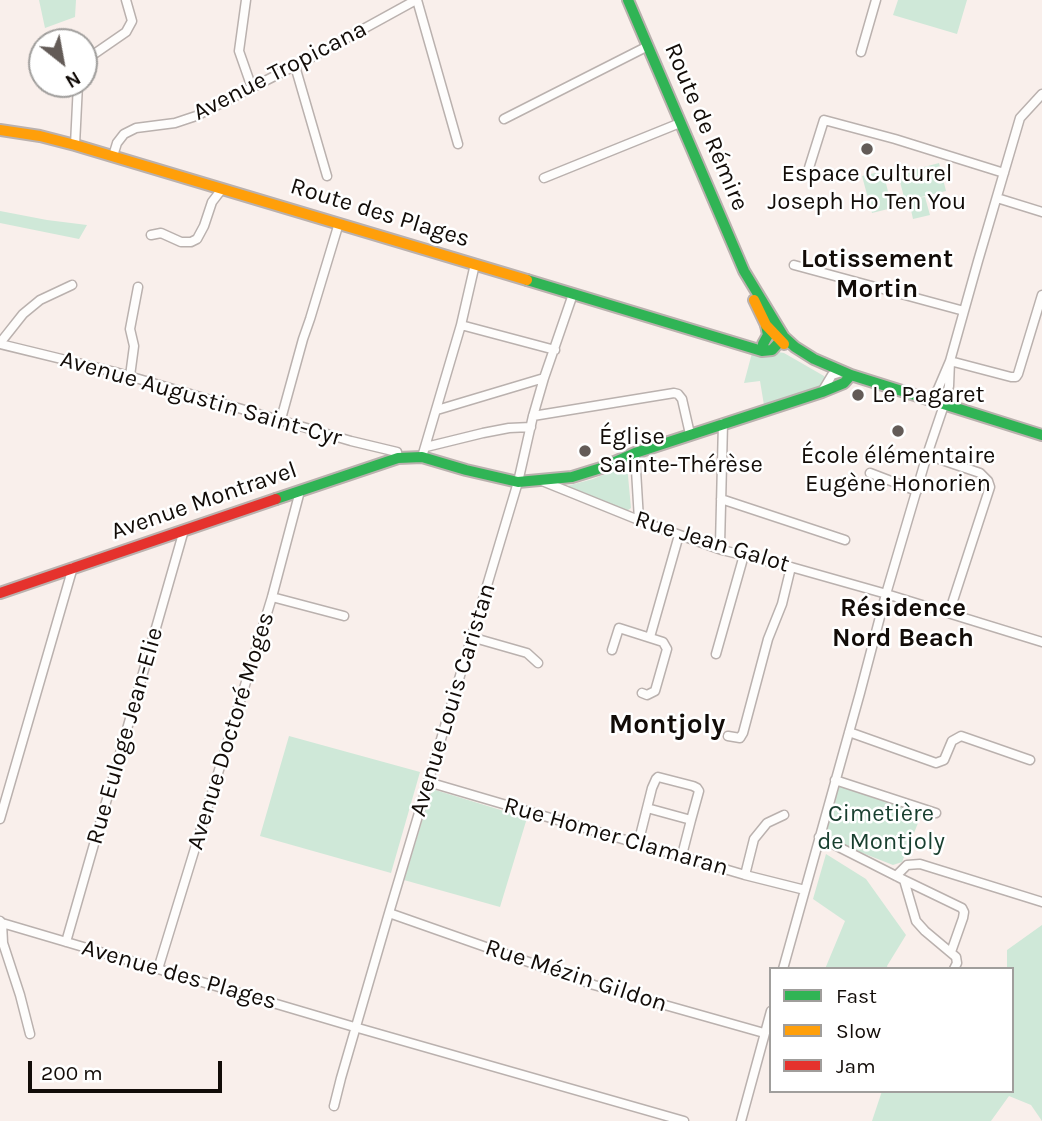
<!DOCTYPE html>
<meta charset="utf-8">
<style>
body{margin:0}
#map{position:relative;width:1042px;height:1121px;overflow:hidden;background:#f9efeb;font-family:Karla,sans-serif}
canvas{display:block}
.legend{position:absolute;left:769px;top:967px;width:245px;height:126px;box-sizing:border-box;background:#fff;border:2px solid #a09e9c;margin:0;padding:9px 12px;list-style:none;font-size:21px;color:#120c08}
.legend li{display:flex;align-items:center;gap:14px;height:35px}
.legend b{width:35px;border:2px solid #a09e9c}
.north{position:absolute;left:28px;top:28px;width:70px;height:70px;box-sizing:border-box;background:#fff;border:2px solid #a09e9c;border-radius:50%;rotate:149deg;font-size:19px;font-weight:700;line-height:28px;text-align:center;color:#120c08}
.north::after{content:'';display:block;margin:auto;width:24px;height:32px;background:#635b57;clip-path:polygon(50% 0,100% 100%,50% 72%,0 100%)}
.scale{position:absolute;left:28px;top:1061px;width:194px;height:32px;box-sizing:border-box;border:4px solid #120c08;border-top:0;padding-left:9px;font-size:21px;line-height:24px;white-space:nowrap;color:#120c08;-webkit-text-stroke:5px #fff;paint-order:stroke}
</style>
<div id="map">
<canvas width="1042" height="1121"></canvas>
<ul class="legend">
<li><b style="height:9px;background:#30b455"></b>Fast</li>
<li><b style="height:9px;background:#ff9f0a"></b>Slow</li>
<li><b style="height:9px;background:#e5322d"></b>Jam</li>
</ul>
<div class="north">N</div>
<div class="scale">200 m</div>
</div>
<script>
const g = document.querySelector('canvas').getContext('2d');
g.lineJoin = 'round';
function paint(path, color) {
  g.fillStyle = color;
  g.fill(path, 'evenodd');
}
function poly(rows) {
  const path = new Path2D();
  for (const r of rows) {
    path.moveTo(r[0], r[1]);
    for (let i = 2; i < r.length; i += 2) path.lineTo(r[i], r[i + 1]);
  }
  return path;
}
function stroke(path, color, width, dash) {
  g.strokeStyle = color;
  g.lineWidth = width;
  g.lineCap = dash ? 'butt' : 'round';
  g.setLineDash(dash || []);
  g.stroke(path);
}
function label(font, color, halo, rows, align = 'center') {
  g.font = font + ' Karla,sans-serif';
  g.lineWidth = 5;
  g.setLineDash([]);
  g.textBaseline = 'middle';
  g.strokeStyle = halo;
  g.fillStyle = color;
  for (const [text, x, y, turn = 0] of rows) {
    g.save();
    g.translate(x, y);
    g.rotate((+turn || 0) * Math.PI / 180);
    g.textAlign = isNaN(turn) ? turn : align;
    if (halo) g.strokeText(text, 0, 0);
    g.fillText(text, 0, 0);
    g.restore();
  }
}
paint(poly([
 [39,0,76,0,75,17,45,28],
 [898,0,967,0,957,34,893,15],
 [939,163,946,191,917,198,925,197,930,215,913,219,909,201,905,201,898,174],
 [883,171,892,208,872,213,862,176],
 [0,211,47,220,87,225,79,239,0,223],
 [778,352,784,353,824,376,826,380,824,386,764,405,760,381,744,383,752,353,767,357,773,356],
 [627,465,631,508,627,511,563,487,593,479],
 [289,736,420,772,391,873,260,836],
 [837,781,923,811,902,862,893,865,822,837],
 [432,789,527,818,500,907,404,880],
 [826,854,866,879,906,935,887,966,888,969,825,969,845,921,813,899],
 [1042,925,1042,1121,1031,1105,1009,1096,991,1121,872,1121,882,1091,1012,1091,1012,969,1007,969,1007,950]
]), '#cfe8d8');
const street = poly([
 [246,0,239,51,252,88],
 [417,0,458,144],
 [861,52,876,0],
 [84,61,126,32,132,21,126,0],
 [295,66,327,176],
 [504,119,648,46],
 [75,145,78,84],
 [113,156,117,143,124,134,136,128,175,123,196,116,316,55,416,0],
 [808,171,824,120,895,139,1004,173],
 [544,178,680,123],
 [997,198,1042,212],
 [151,235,161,233,181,242,191,242,197,239,204,226,212,202,222,189],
 [794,265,964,311],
 [461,325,555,350],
 [0,343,23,314,40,300,72,285],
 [0,344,115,372,351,441,397,452,398,458],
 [950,361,1011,377,1016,377,1018,374,1042,295],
 [130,376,134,346,130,329,138,287],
 [823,390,832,375,842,372],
 [930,401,938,389,950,361,978,261,1020,118,1042,94],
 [437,410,544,378],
 [533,416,674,393,678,394,682,399,690,434],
 [281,419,303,339,310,319,339,223],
 [426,447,483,433,509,428,531,427],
 [635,453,639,520],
 [927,455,980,473,988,481,990,487,949,613],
 [422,457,461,325,475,264],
 [870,473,917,491],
 [542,481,646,523,722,550,791,567,883,593,1042,642],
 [721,499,845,540],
 [722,550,720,545,723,423],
 [272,597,344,616],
 [471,637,527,653,538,663],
 [650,637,679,535],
 [612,650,619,628,663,642,667,649,655,691,647,695,642,693],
 [716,654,744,555],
 [849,732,936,763,944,760,952,741,961,736,1030,760],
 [728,736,740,738,743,733,768,639,782,604,791,567],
 [835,780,936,813],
 [428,782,745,875,805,890],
 [647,808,652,788,656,779,658,777,693,786,697,788,699,791,691,820],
 [0,819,73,567],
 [819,837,904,880,916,921,925,931,956,957,957,963,954,969],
 [638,844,647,808,691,820,682,855],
 [745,875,754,839,767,823,784,815],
 [896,876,907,865,920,864,1042,902],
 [904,880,962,908,964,912,963,918,951,952],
 [389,913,594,985,764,1033],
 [0,921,2,923,3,943,20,995,30,1034],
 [2,923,351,1026,684,1121],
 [66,942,184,530],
 [158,969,272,597,300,491],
 [783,969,860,693,886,594,927,455,944,405,949,386,950,361],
 [334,1106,341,1078,389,913,518,482,533,416,544,378,573,294],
 [741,1121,771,1011]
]);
const fast = poly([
 [628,0,744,271,784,337,795,347,814,359,851,375,1042,435],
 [527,280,762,351,772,350,784,337],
 [763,344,768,335,766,325],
 [276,499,398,458,422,457,466,470,518,482,572,477,601,468,635,453,822,392,844,383,851,375]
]);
const slow = poly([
 [0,130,40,136,75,145,527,280],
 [754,300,766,325,784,344]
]);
const jam = poly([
 [0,593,276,499]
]);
stroke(street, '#bab1ae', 11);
stroke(fast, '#bab1ae', 14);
stroke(slow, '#bab1ae', 14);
stroke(jam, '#bab1ae', 14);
stroke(street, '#fefdfc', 8);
stroke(fast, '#30b455', 10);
stroke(slow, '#ff9f0a', 10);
stroke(jam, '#e5322d', 10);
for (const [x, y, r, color] of [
 [867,149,7,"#635b57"],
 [858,395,7,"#635b57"],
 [898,431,7,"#635b57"],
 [585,451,7,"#635b57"]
]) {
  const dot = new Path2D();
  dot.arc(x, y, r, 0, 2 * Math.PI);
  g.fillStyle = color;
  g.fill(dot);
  stroke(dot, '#fff', 2.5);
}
label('24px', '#120c08', '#fff', [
 ["Avenue Tropicana",280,71,-27],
 ["Route de Rémire",706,127,67],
 ["Route des Plages",380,213,17],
 ["Avenue Augustin Saint-Cyr",201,399,16],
 ["Avenue Montravel",204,501,-19],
 ["Rue Jean Galot",712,542,17],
 ["Avenue Louis Caristan",453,700,-73],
 ["Avenue Doctoré Moges",231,731,-73],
 ["Rue Euloge Jean-Elie",125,736,-74],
 ["Rue Homer Clamaran",616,837,16],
 ["Avenue des Plages",179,975,16],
 ["Rue Mézin Gildon",576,976,18]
]);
label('24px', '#120c08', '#fff', [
 ["Espace Culturel",867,174],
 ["Joseph Ho Ten You",867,202],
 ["Le Pagaret",872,395,"left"],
 ["Église",599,437,"left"],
 ["Sainte-Thérèse",599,465,"left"],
 ["École élémentaire",898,456],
 ["Eugène Honorien",898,484]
]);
label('24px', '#183f2f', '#fff', [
 ["Cimetière",881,814],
 ["de Montjoly",881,842]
]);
label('bold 26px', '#120c08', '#fff', [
 ["Lotissement",877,260],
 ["Mortin",877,290],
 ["Résidence",903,609],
 ["Nord Beach",903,639]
]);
label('bold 28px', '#120c08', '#fff', [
 ["Montjoly",667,725]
]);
</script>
